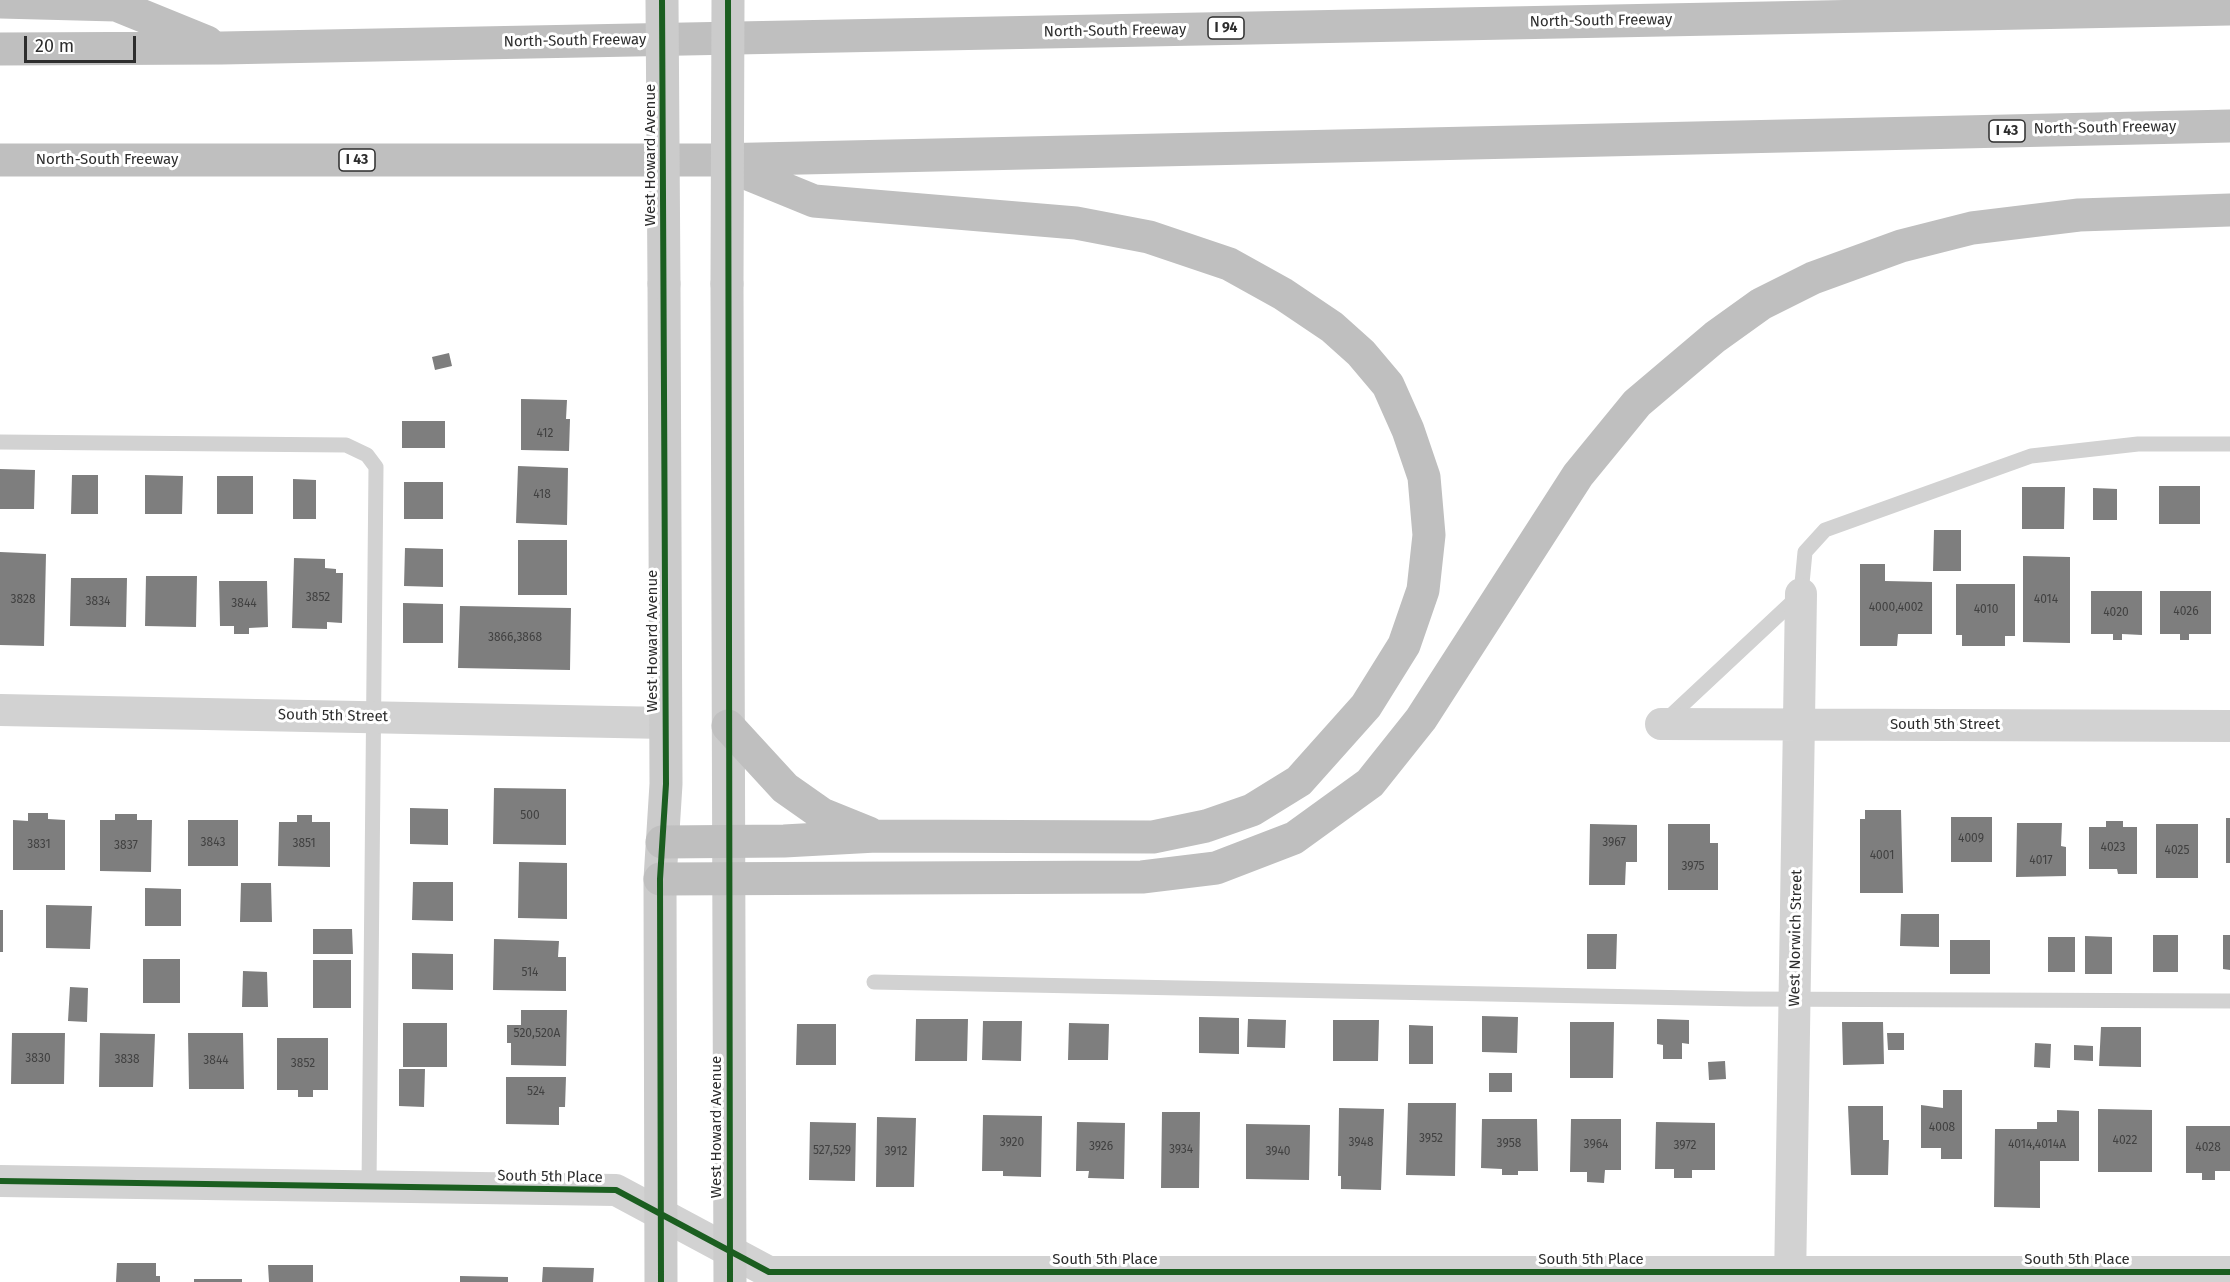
<!DOCTYPE html>
<style>
body{margin:0}
#map{position:relative;width:2230px;height:1282px;overflow:hidden;background:#fff;font-family:"Fira Sans",sans-serif}
canvas{display:block}
.scale{position:absolute;left:24px;top:36px;width:112px;height:27px;box-sizing:border-box;border:3px solid #2d2d2d;border-top:0;padding-left:8px;font-size:18px;line-height:21px;white-space:nowrap;color:#2d2d2d;-webkit-text-stroke:4px #fff;paint-order:stroke}
</style>
<div id="map">
<canvas width="2230" height="1282"></canvas>
<div class="scale">20 m</div>
</div>
<script>
const g = document.querySelector('canvas').getContext('2d');
g.lineJoin = 'round';
function paint(path, color) {
  g.fillStyle = color;
  g.fill(path, 'evenodd');
}
function poly(rows) {
  const path = new Path2D();
  for (const r of rows) {
    path.moveTo(r[0], r[1]);
    for (let i = 2; i < r.length; i += 2) path.lineTo(r[i], r[i + 1]);
  }
  return path;
}
function stroke(path, color, width, dash) {
  g.strokeStyle = color;
  g.lineWidth = width;
  g.lineCap = dash ? 'butt' : 'round';
  g.setLineDash(dash || []);
  g.stroke(path);
}
function label(font, color, halo, rows, align = 'center') {
  g.font = font + ' "Fira Sans",sans-serif';
  g.lineWidth = 6;
  g.setLineDash([]);
  g.textBaseline = 'middle';
  g.strokeStyle = halo;
  g.fillStyle = color;
  for (const [text, x, y, turn = 0] of rows) {
    g.save();
    g.translate(x, y);
    g.rotate((+turn || 0) * Math.PI / 180);
    g.textAlign = isNaN(turn) ? turn : align;
    if (halo) g.strokeText(text, 0, 0);
    g.fillText(text, 0, 0);
    g.restore();
  }
}
paint(poly([
 [449,353,452,366,435,370,432,357],
 [521,399,567,400,566,419,570,419,569,451,521,450],
 [402,421,445,421,445,448,402,448],
 [518,466,568,468,567,525,516,523],
 [0,469,35,470,34,509,0,509],
 [72,475,98,475,98,514,71,514],
 [145,475,183,476,182,514,145,514],
 [217,476,253,476,253,514,217,514],
 [293,479,316,480,316,519,293,519],
 [404,482,443,482,443,519,404,519],
 [2159,486,2200,486,2200,524,2159,524],
 [2022,487,2065,487,2064,529,2022,529],
 [2093,488,2117,489,2117,520,2093,520],
 [1934,530,1961,530,1961,571,1933,571],
 [518,540,567,540,567,595,518,595],
 [405,548,443,549,443,587,404,586],
 [0,552,46,554,44,646,0,645],
 [2023,556,2070,557,2070,643,2023,642],
 [294,558,325,559,325,568,336,569,336,573,343,573,342,623,327,622,327,629,292,628],
 [1860,564,1885,564,1885,581,1932,582,1932,634,1898,634,1897,646,1860,646],
 [146,576,197,576,196,627,145,626],
 [71,578,127,578,126,627,70,626],
 [219,581,267,581,268,627,249,628,249,634,234,634,234,626,220,626],
 [1956,584,2015,584,2015,636,2005,636,2005,646,1962,646,1962,635,1956,635],
 [2091,591,2142,591,2142,635,2122,634,2122,640,2113,640,2113,634,2091,634],
 [2160,591,2211,591,2211,634,2189,634,2189,640,2180,640,2180,634,2160,634],
 [403,603,443,604,443,643,403,643],
 [460,606,571,608,570,670,458,668],
 [494,788,566,789,566,845,493,844],
 [410,808,448,809,448,845,410,844],
 [1865,810,1901,810,1903,893,1860,893,1860,819,1865,819],
 [28,813,48,813,48,819,65,820,65,870,13,870,13,820,28,821],
 [115,814,137,814,137,820,152,820,151,872,100,871,100,820,115,820],
 [297,815,312,815,312,822,330,822,330,867,278,866,279,822,297,822],
 [1951,817,1992,817,1992,862,1951,862],
 [2226,818,2230,818,2230,863,2226,863],
 [188,820,238,820,238,866,188,866],
 [2106,821,2123,821,2123,827,2137,827,2137,874,2118,874,2117,869,2089,869,2089,827,2106,827],
 [2017,823,2062,823,2061,846,2066,847,2066,876,2016,877],
 [1590,824,1637,825,1637,862,1626,862,1625,885,1589,885],
 [1668,824,1710,824,1710,843,1718,843,1718,890,1668,890],
 [2156,824,2198,824,2198,878,2156,878],
 [519,862,567,863,567,919,518,918],
 [413,882,453,882,453,921,412,920],
 [241,883,271,883,272,922,240,922],
 [145,888,181,889,181,926,145,926],
 [46,905,92,906,90,949,46,948],
 [0,910,3,910,3,952,0,952],
 [1901,914,1939,914,1939,947,1900,946],
 [313,929,352,929,353,954,313,954],
 [1587,934,1617,934,1616,969,1587,969],
 [2153,935,2178,935,2178,972,2153,972],
 [2223,935,2230,935,2230,970,2223,969],
 [2085,936,2112,937,2112,974,2085,974],
 [2048,937,2075,937,2075,972,2048,972],
 [494,939,559,941,558,957,566,957,566,991,493,990],
 [1950,940,1990,940,1990,974,1950,974],
 [412,953,453,954,453,990,412,989],
 [143,959,180,959,180,1003,143,1003],
 [313,960,351,960,351,1008,313,1008],
 [243,971,267,972,268,1007,242,1007],
 [70,987,88,988,87,1022,68,1021],
 [521,1010,567,1010,566,1066,511,1065,511,1043,507,1043,507,1025,521,1025],
 [1482,1016,1518,1017,1517,1053,1482,1052],
 [1199,1017,1239,1018,1239,1054,1199,1053],
 [916,1019,968,1019,967,1061,915,1061],
 [1248,1019,1286,1020,1285,1048,1247,1047],
 [1657,1019,1689,1020,1689,1044,1682,1043,1682,1059,1663,1059,1663,1045,1657,1044],
 [1333,1020,1379,1020,1378,1061,1333,1061],
 [983,1021,1022,1021,1021,1061,982,1060],
 [1570,1022,1614,1022,1613,1078,1570,1078],
 [1842,1022,1883,1022,1884,1064,1843,1065],
 [403,1023,447,1023,447,1067,403,1067],
 [1069,1023,1109,1024,1108,1060,1068,1060],
 [797,1024,836,1024,836,1065,796,1065],
 [1409,1025,1433,1026,1433,1064,1409,1064],
 [2101,1027,2141,1027,2141,1067,2099,1066],
 [12,1033,65,1033,64,1084,11,1084],
 [100,1033,155,1034,153,1087,99,1087],
 [188,1033,243,1033,244,1089,189,1089],
 [1887,1033,1904,1033,1904,1050,1888,1050],
 [277,1038,328,1038,328,1090,313,1090,313,1097,298,1097,298,1090,277,1090],
 [2035,1043,2051,1044,2050,1068,2034,1067],
 [2074,1045,2093,1046,2093,1061,2074,1060],
 [1725,1061,1726,1079,1709,1080,1708,1062],
 [399,1069,425,1069,424,1107,399,1106],
 [1489,1073,1512,1073,1512,1092,1489,1092],
 [506,1077,566,1077,565,1107,559,1107,559,1125,506,1124],
 [1943,1090,1962,1090,1962,1159,1941,1159,1941,1148,1921,1148,1921,1105,1943,1108],
 [1408,1103,1456,1103,1455,1176,1406,1175],
 [1848,1106,1883,1106,1883,1140,1889,1140,1888,1175,1851,1175],
 [1339,1108,1384,1109,1381,1190,1341,1189,1341,1176,1338,1176],
 [2098,1109,2152,1110,2152,1172,2098,1172],
 [2057,1110,2079,1111,2079,1161,2040,1161,2040,1208,1994,1207,1995,1129,2037,1129,2037,1122,2057,1122],
 [1162,1112,1200,1112,1199,1188,1161,1188],
 [983,1115,1042,1116,1041,1177,1003,1176,1003,1171,982,1171],
 [877,1117,916,1118,914,1187,876,1187],
 [1482,1119,1537,1119,1538,1171,1518,1171,1518,1175,1502,1175,1502,1169,1481,1168],
 [1571,1119,1621,1119,1621,1170,1605,1170,1604,1183,1587,1182,1587,1172,1570,1172],
 [810,1122,856,1123,855,1181,809,1180],
 [1077,1122,1125,1123,1124,1179,1088,1178,1089,1171,1076,1171],
 [1656,1122,1715,1123,1715,1170,1692,1170,1692,1178,1674,1178,1674,1169,1655,1169],
 [1246,1124,1310,1125,1309,1180,1246,1179],
 [2186,1126,2230,1126,2230,1171,2215,1171,2215,1180,2202,1180,2202,1173,2186,1173],
 [117,1263,156,1263,156,1276,160,1276,160,1282,116,1282],
 [268,1265,313,1265,313,1282,269,1282],
 [543,1267,594,1268,593,1282,542,1282],
 [460,1276,508,1277,508,1282,460,1282],
 [194,1279,242,1279,242,1282,194,1282]
]), '#7e7e7e');
stroke(poly([
 [0,442,346,445,367,455,376,467,369,1186],
 [1664,722,1801,594,1805,552,1825,530,2031,456,2138,444,2230,444],
 [874,982,1746,999,2230,1001]
]), '#d2d2d2', 15);
stroke(poly([
 [0,710,666,723],
 [1661,724,2230,726],
 [0,1181,616,1190,769,1272,2230,1272],
 [1790,1282,1801,594]
]), '#d2d2d2', 32);
stroke(poly([
 [727,284,730,1282],
 [661,1282,660,879,666,784,664,284]
]), '#cbcbcb', 33);
stroke(poly([
 [0,2,116,5,207,42],
 [0,49,222,48,2230,9],
 [0,160,713,160,2230,126],
 [728,726,785,788,822,814,869,833],
 [662,842,784,841,876,836,1153,837,1206,826,1252,810,1299,781,1366,706,1404,645,1423,590,1429,535,1424,477,1408,430,1388,385,1361,353,1332,327,1283,294,1229,264,1149,237,1076,223,814,201,726,165],
 [660,879,1142,877,1216,868,1294,838,1370,783,1421,719,1578,475,1637,403,1715,337,1761,304,1813,278,1901,246,1972,228,2079,215,2230,210]
]), '#bfbfbf', 33);
stroke(poly([
 [662,0,664,284],
 [727,284,728,0]
]), '#cbcbcb', 33);
stroke(poly([
 [728,0,730,1282],
 [0,1181,616,1190,769,1272,2230,1272],
 [661,1282,660,879,666,784,662,0]
]), '#1b5e20', 6);
label('12px', '#414141', null, [
 ["412",545,434],
 ["418",542,495],
 ["3852",318,598],
 ["3828",23,600],
 ["4014",2046,600],
 ["3834",98,602],
 ["3844",244,604],
 ["4000,4002",1896,608],
 ["4010",1986,610],
 ["4026",2186,612],
 ["4020",2116,613],
 ["3866,3868",515,638],
 ["500",530,816],
 ["4009",1971,839],
 ["3843",213,843],
 ["3967",1614,843],
 ["3851",304,844],
 ["3831",39,845],
 ["3837",126,846],
 ["4023",2113,848],
 ["4025",2177,851],
 ["4001",1882,856],
 ["4017",2041,861],
 ["3975",1693,867],
 ["514",530,973],
 ["520,520A",537,1034],
 ["3830",38,1059],
 ["3838",127,1060],
 ["3844",216,1061],
 ["3852",303,1064],
 ["524",536,1092],
 ["4008",1942,1128],
 ["3952",1431,1139],
 ["4022",2125,1141],
 ["3920",1012,1143],
 ["3948",1361,1143],
 ["3958",1509,1144],
 ["3964",1596,1145],
 ["4014,4014A",2037,1145],
 ["3972",1685,1146],
 ["3926",1101,1147],
 ["4028",2208,1148],
 ["3934",1181,1150],
 ["527,529",832,1151],
 ["3912",896,1152],
 ["3940",1278,1152]
]);
for (const [x, y, w] of [
 [1226,28,36],
 [2007,131,36],
 [357,160,36]
]) {
  const box = new Path2D();
  box.roundRect(x - w / 2, y - 11, w, 22, 4.5);
  g.fillStyle = '#fff';
  g.fill(box);
  stroke(box, '#2d2d2d', 1.5);
}
label('bold 14px', '#2d2d2d', null, [
 ["I 94",1226,28],
 ["I 43",2007,131],
 ["I 43",357,160]
]);
label('15px', '#2d2d2d', '#fff', [
 ["North-South Freeway",1601,21,-1],
 ["North-South Freeway",1115,31,-1],
 ["North-South Freeway",575,41,-1],
 ["North-South Freeway",2105,128,-1],
 ["West Howard Avenue",651,155,-90],
 ["North-South Freeway",107,160],
 ["West Howard Avenue",653,641,-90],
 ["South 5th Street",333,716,1],
 ["South 5th Street",1945,725],
 ["West Norwich Street",1796,938,-89],
 ["West Howard Avenue",717,1127,-90],
 ["South 5th Place",550,1177,1],
 ["South 5th Place",1105,1260],
 ["South 5th Place",1591,1260],
 ["South 5th Place",2077,1260]
]);
</script>
